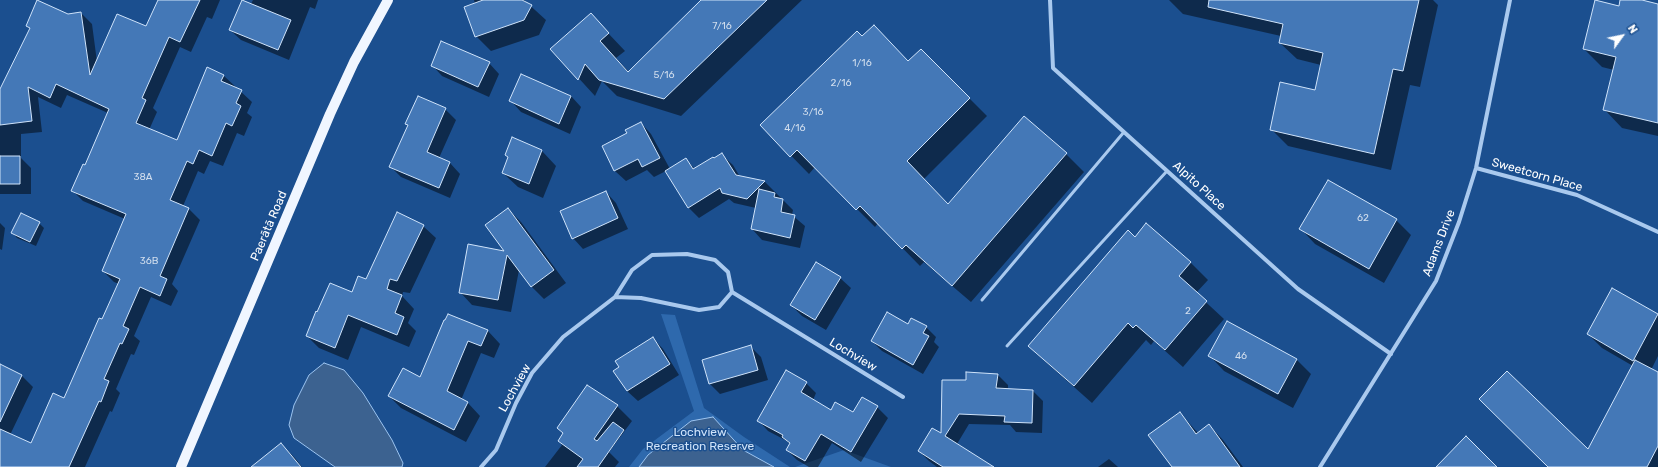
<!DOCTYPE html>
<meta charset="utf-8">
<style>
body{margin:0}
#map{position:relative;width:1658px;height:467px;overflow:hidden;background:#1b4f8f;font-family:Rubik,sans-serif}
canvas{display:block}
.north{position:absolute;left:1602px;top:16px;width:40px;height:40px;-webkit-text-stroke:3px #1b4f8f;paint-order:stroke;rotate:57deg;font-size:11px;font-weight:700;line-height:16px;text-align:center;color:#fff}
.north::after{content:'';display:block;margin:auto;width:14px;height:18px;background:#fff;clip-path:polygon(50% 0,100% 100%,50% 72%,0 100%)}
</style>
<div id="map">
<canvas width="1658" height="467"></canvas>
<div class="north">N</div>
</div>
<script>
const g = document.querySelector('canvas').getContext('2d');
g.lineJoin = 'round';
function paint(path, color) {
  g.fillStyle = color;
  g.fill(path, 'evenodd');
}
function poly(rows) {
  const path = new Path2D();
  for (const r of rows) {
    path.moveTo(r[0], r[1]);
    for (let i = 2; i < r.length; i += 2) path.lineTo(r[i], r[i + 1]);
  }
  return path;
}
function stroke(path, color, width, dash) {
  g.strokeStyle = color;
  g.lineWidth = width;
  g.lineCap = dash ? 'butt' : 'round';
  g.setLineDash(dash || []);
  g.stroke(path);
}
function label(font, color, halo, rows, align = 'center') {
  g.font = font + ' Rubik,sans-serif';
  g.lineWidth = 3;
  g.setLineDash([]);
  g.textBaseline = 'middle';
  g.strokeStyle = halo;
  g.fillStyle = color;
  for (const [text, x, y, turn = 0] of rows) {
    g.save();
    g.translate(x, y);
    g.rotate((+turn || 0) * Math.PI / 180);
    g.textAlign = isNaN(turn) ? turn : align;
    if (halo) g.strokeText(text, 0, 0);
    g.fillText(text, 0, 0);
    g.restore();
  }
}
paint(poly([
 [661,314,675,315,704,408,744,437,790,467,629,467,643,449,694,411],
 [844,450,891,467,795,467]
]), '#2e69ad');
const water = poly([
 [324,363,344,370,363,393,392,440,403,463,402,467,335,467,294,438,289,425,294,405,309,375,324,363],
 [713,417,743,450,774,467,639,467,648,455,691,421,713,417]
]);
paint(water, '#3c6290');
stroke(water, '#9cc4f0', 1);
paint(poly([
 [163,0,220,0,212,19,207,17,191,52,180,47,153,108,157,112,149,130,177,142,224,76,252,102,247,113,252,117,244,136,237,133,223,166,210,161,204,174,198,171,183,206,189,209,200,220,172,284,178,291,171,306,151,297,134,336,140,341,134,355,131,354,116,389,120,393,112,412,110,411,85,467,0,467,0,366,22,376,33,387,10,435,31,444,65,400,119,284,114,282,103,271,125,219,83,201,72,190,85,166,108,113,67,95,61,108,38,97,42,132,21,134,21,158,31,168,31,194,0,194,0,92,30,29,27,26,81,13,92,24,97,62,147,28],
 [253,0,318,0,315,9,310,7,289,60,241,40,230,30,251,4],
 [474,0,524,0,546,20,539,35,491,51,476,36,475,4],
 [702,0,802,0,681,116,617,96,602,81,595,96,552,49,591,15,625,51,616,58,629,72],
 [1169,0,1433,0,1438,5,1420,87,1410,85,1391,170,1288,146,1271,129,1316,91,1321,65,1297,59,1280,43,1281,36,1183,14],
 [1621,0,1638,0,1658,5,1658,136,1622,128,1604,109,1614,70,1602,67,1584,49,1619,7],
 [862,37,909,62,921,50,987,116,924,179,949,205,1066,154,1084,172,971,302,924,262,920,266,878,223,875,227,815,167,809,174,761,125],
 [489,63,499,74,489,97,442,76,432,65],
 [521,76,571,96,581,107,570,134,521,112,511,101],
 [445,109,456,120,439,158,450,163,460,174,450,198,401,177,391,167,409,126,407,124],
 [641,123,651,134,670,169,686,160,695,169,722,155,733,165,740,177,765,182,793,210,792,215,805,226,800,248,762,240,752,229,756,208,734,203,729,199,699,218,688,207,666,171,654,177,647,170,626,181,615,171,603,147,628,134],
 [513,139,542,151,556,166,543,198,518,187,503,173,509,158,506,155],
 [606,192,616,203,628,229,583,249,573,238],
 [508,209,521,222,566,283,544,299,531,286,519,270,511,312,472,305,460,292,507,253],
 [1396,220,1411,235,1384,283,1315,244,1301,229],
 [0,223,5,228,2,250,0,249],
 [39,223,44,228,36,246,17,238,12,232],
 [423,226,436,238,410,293,403,292,402,296,414,309,408,323,416,331,409,347,361,327,348,360,319,348,307,336,318,313,352,293],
 [1135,238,1190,262,1208,280,1196,293,1224,319,1183,367,1154,341,1151,345,1146,340,1092,403,1047,363,1029,346],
 [840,278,851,288,826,330,802,316,791,305],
 [1612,290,1658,315,1658,356,1651,370,1658,374,1658,467,1549,467,1588,451,1633,366,1602,348,1588,334],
 [448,315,488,331,500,344,494,358,481,353,461,400,468,403,480,416,466,442,401,408,389,396,421,378],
 [908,325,926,327,936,337,934,342,939,347,923,374,882,351,872,341],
 [653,338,663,349,679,375,638,401,627,391],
 [751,347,761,357,768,380,720,394,710,384],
 [1210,356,1296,359,1311,374,1293,408,1224,371],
 [998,375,1008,385,1008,390,1033,391,1043,401,1042,433,1016,432,1010,425,969,424,957,444,987,467,937,467,929,461,919,451,942,435,966,381],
 [806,383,816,393,813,400,831,411,853,414,863,398,877,407,888,418,861,462,832,443,818,467,809,467,797,460,787,450,790,444,787,441,768,431,758,420],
 [617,406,632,421,609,452,619,462,615,467,545,467,562,445,559,441],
 [1180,413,1198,433,1209,425,1223,440,1243,467,1173,467],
 [281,444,295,458,302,467,262,467],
 [1109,459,1118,467,1098,467]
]), '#0007');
const building = poly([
 [37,0,68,14,81,12,90,75,117,14,146,26,158,0,200,0,180,42,169,37,142,98,146,100,136,123,177,140,207,67,224,75,221,81,242,90,236,103,241,106,232,126,226,123,212,156,199,150,193,164,187,161,170,200,189,208,160,276,167,279,160,296,140,287,123,326,129,329,122,344,120,343,104,379,109,381,101,402,99,401,69,467,0,467,0,429,31,443,53,393,64,398,99,318,102,319,120,279,102,271,126,214,71,191,83,164,85,165,109,109,56,84,50,98,28,87,32,121,0,125,0,89,30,28,26,26,37,0],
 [242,0,291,20,278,50,229,30,242,0],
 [483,0,522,0,532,5,524,20,475,37,464,7,483,0],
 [701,0,767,0,664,99,599,80,585,64,578,80,550,49,591,13,609,33,600,41,628,72,701,0],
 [1209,0,1419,0,1403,71,1393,69,1374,154,1270,130,1280,82,1315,90,1323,53,1279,43,1283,24,1208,7,1209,0],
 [1595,0,1619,6,1620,0,1642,0,1658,4,1658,123,1603,110,1616,57,1583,49,1595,0],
 [874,25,908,61,921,49,970,98,907,161,948,204,1024,116,1067,153,952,286,906,245,902,249,860,206,856,210,797,150,790,157,760,125,857,31,862,36,874,25],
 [441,41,490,62,478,87,431,66,441,41],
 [521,74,571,96,559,124,509,101,521,74],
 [418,96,446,108,427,152,450,162,439,188,389,167,408,125,405,124,418,96],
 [641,122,660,158,642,167,638,159,614,171,602,146,627,133,625,130,641,122],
 [512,137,542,150,529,184,502,173,508,157,505,155,512,137],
 [722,153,736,175,765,181,747,199,722,193,720,188,688,208,665,171,686,158,693,169,713,157,714,158,722,153],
 [0,156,20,156,20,184,0,184,0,156],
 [1328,180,1397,219,1369,269,1299,229,1328,180],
 [759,189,775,193,774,197,783,199,781,212,795,215,790,238,751,229,759,189],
 [606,191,618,218,572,239,560,211,606,191],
 [508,208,554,270,531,287,507,255,498,300,459,293,468,244,504,251,485,225,508,208],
 [397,212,424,225,397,281,390,279,387,289,402,295,395,313,404,317,397,335,348,315,335,348,306,336,316,311,317,312,330,283,352,292,358,276,366,279,397,212],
 [21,213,40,222,30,242,11,233,21,213],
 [1146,223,1191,262,1179,276,1207,301,1165,350,1136,325,1133,328,1128,323,1074,386,1028,346,1128,230,1135,237,1146,223],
 [816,262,841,277,815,320,790,305,816,262],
 [1612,288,1658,314,1633,361,1587,334,1612,288],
 [887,312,908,324,911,318,927,326,923,333,929,336,913,365,871,341,887,312],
 [448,314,488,330,481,346,468,341,447,391,468,402,454,430,388,396,403,368,420,377,444,320,445,320,448,314],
 [1227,321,1297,359,1278,394,1208,356,1227,321],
 [653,337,670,364,627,391,613,371,619,367,615,361,653,337],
 [751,345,758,370,709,384,702,360,751,345],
 [1635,360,1658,372,1658,446,1647,467,1548,467,1479,399,1507,371,1588,449,1635,360],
 [0,364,22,375,0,422,0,364],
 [786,370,807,382,801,392,831,410,835,402,853,412,862,397,878,406,851,452,821,434,805,461,786,450,790,443,782,437,783,435,757,421,786,370],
 [966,372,998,374,996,388,1033,390,1032,423,1004,422,1005,416,959,414,945,436,994,467,943,467,918,451,932,428,941,433,942,380,966,380,966,372],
 [587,385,618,405,594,439,597,441,613,422,624,430,598,467,577,467,583,459,558,441,563,433,557,428,587,385],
 [1180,412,1196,434,1209,424,1240,467,1172,467,1148,435,1180,412],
 [1466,436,1497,467,1436,467,1466,436],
 [281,443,301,467,251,467,281,443]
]);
paint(building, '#4478b7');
stroke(building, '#cfe3fa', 1);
stroke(poly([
 [982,300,1124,132],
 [1007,346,1167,171]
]), '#a9c9ee', 3);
stroke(poly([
 [1050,0,1053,68,1298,289,1391,354],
 [1476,168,1577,195,1658,232],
 [732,292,903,397],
 [481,467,496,450,516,403,532,373,563,337,615,297,632,270,652,255,687,254,715,260,728,272,732,292,719,307,699,310,641,298,615,297],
 [1320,467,1436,281,1459,222,1476,168,1510,0]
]), '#a9c9ee', 4);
stroke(poly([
 [181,467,330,114,354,62,388,0]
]), '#f0f6ff', 10);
label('10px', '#d0dded', null, [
 ["7/16",722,26],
 ["1/16",862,63],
 ["5/16",664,75],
 ["2/16",841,83],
 ["3/16",813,112],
 ["4/16",795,128],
 ["38A",143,177],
 ["62",1363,218],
 ["36B",149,261],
 ["2",1188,311],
 ["46",1241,356]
]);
label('12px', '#fff', '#1b4f8f', [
 ["Sweetcorn Place",1537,175,16],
 ["Alpito Place",1199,186,42],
 ["Paerātā Road",269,226,-67],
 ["Adams Drive",1439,243,-69],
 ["Lochview",853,355,31],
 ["Lochview",515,388,-61]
]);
label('12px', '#cfe3fa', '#1b4f8f', [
 ["Lochview",700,433],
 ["Recreation Reserve",700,447]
]);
</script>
